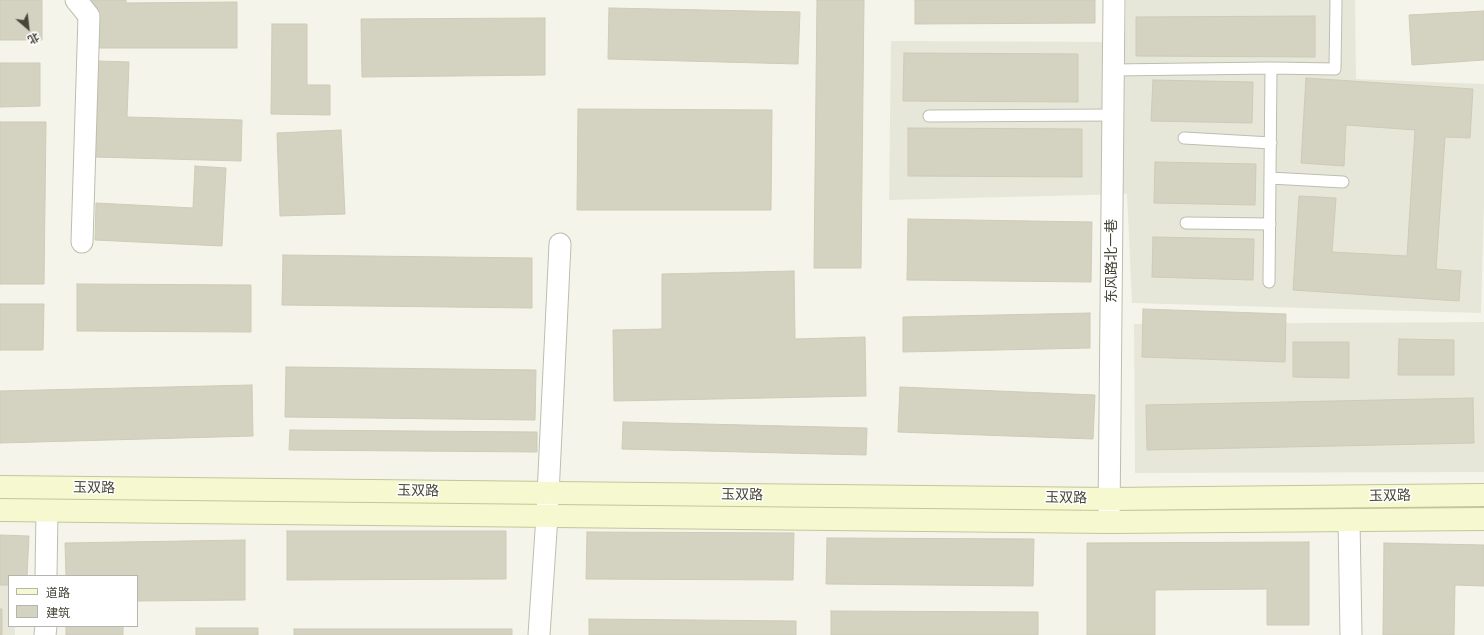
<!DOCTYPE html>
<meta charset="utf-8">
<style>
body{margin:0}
#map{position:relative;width:1484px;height:635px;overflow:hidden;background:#f4f4eb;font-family:Montserrat,"Noto Sans SC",sans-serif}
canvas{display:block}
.legend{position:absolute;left:8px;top:575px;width:130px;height:52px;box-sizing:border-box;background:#fff;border:1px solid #b5b5b0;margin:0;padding:5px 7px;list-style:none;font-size:12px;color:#474639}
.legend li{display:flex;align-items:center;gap:8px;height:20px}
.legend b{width:20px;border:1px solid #b5b5b0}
.north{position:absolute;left:8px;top:8px;width:40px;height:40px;-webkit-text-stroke:3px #fff;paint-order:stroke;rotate:152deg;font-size:11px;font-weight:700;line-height:16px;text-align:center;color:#474639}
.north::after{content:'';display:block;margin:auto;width:14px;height:18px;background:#474639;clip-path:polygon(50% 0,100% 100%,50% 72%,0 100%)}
</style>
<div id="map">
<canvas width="1484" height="635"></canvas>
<ul class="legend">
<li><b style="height:5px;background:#f6f9cf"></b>道路</li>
<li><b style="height:11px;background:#d4d2c1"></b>建筑</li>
</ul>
<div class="north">北</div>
</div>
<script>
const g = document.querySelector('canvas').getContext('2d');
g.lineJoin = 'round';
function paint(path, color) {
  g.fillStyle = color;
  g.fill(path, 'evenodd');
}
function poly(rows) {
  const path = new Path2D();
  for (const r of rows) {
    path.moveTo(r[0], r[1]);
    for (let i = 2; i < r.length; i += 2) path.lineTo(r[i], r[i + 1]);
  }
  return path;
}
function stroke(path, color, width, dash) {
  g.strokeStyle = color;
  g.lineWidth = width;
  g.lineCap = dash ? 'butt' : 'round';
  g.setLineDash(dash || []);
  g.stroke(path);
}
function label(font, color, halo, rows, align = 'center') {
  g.font = font + ' Montserrat,"Noto Sans SC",sans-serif';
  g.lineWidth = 3;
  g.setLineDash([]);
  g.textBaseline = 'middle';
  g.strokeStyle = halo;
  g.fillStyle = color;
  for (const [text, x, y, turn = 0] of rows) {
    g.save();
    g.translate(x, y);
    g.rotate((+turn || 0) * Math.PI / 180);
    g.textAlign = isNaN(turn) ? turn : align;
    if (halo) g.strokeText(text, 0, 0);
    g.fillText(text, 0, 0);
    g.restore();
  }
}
paint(poly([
 [1126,0,1355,0,1356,79,1484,84,1484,207,1481,313,1132,303,1127,194,889,200,891,41,1125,42],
 [1484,322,1484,472,1135,473,1134,324],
 [0,549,9,576,9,626,15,626,15,635,0,635]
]), '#e7e7d9');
const building = poly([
 [0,0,42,0,42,40,0,40,0,0],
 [92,0,126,0,126,3,237,2,237,48,92,48,92,0],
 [817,0,864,0,861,268,814,268,817,0],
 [915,0,1095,0,1095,23,915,24,915,0],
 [609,8,800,12,798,64,608,59,609,8],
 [1484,11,1484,60,1412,65,1409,15,1484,11],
 [1315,16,1315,57,1136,56,1136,17,1315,16],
 [545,18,545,75,362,77,361,19,545,18],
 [272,24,307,24,307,85,330,85,330,115,271,114,272,24],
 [904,53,1078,54,1078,102,903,101,904,53],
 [98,61,129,62,127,117,242,120,241,161,95,157,98,61],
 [0,63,40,63,40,106,0,107,0,63],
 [1306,78,1473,89,1470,138,1445,137,1436,269,1461,271,1459,301,1293,290,1299,196,1336,198,1332,252,1407,256,1415,130,1346,125,1344,166,1301,163,1306,78],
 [1153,80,1253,82,1252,123,1151,121,1153,80],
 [578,109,772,110,771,210,577,210,578,109],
 [0,122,46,122,44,284,0,284,0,122],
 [908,128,1082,129,1082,177,908,176,908,128],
 [341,130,345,214,280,216,277,133,341,130],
 [1155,162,1256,164,1255,205,1154,203,1155,162],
 [195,166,226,168,222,246,95,240,96,203,193,208,195,166],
 [908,219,1092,222,1091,282,907,280,908,219],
 [1153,237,1254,239,1253,280,1152,277,1153,237],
 [283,255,532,258,532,308,282,305,283,255],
 [794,271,795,339,865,337,866,396,614,401,613,330,662,329,662,274,794,271],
 [77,284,251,285,251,332,77,331,77,284],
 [0,304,44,304,43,350,0,350,0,304],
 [1143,309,1286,314,1285,362,1142,357,1143,309],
 [1090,313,1090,348,903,352,903,317,1090,313],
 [1399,339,1454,340,1454,375,1398,375,1399,339],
 [1293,342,1349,342,1349,378,1293,377,1293,342],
 [286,367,536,370,535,420,285,417,286,367],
 [252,385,253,436,0,443,0,391,252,385],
 [900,387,1095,395,1093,439,898,432,900,387],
 [1473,398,1474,443,1147,450,1146,405,1473,398],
 [623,422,867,428,866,455,622,449,623,422],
 [290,430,537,432,537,452,289,450,290,430],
 [287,531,506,531,506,579,287,580,287,531],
 [587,532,794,533,793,580,586,579,587,532],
 [0,535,29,536,27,576,9,576,9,585,0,585,0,535],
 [827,538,1034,539,1033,586,826,584,827,538],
 [245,540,245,600,137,601,137,576,66,576,65,543,245,540],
 [1309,542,1309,625,1267,625,1267,589,1155,590,1155,635,1087,635,1087,543,1309,542],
 [1384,543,1484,545,1484,586,1455,585,1454,635,1383,635,1384,543],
 [0,609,2,609,2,635,0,635,0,609],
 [831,611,1038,612,1038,635,831,635,831,611],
 [589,619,796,621,796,635,589,635,589,619],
 [66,626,123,626,123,635,66,635,66,626],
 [196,628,258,628,258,635,196,635,196,628],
 [294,629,512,629,512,635,294,635,294,629]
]);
paint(building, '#d4d2c1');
stroke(building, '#ceccb5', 1);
const lane = poly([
 [1113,70,1271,68,1335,69,1336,0],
 [929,116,1113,115],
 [1184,138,1271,143],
 [1270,178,1343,182],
 [1186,223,1270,224],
 [1269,282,1271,68]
]);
const street = poly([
 [76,0,89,16,82,242],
 [1109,517,1114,0],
 [1349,520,1351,635],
 [46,576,47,511],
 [45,635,46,626],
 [539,635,547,516,560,244]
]);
const secondary = poly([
 [0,487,1110,499,1484,495],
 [0,510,1109,522,1484,519]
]);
stroke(lane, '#bebeae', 13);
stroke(street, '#bebeae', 23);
stroke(secondary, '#c4c598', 24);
stroke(lane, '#fff', 11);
stroke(street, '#fff', 21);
stroke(secondary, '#f6f9cf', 22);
label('14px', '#474639', '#fff', [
 ["东风路北一巷",1112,261,-90],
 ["玉双路",94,488,1],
 ["玉双路",418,491,1],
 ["玉双路",742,495,1],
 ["玉双路",1390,496,-1],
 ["玉双路",1066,498,1]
]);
</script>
